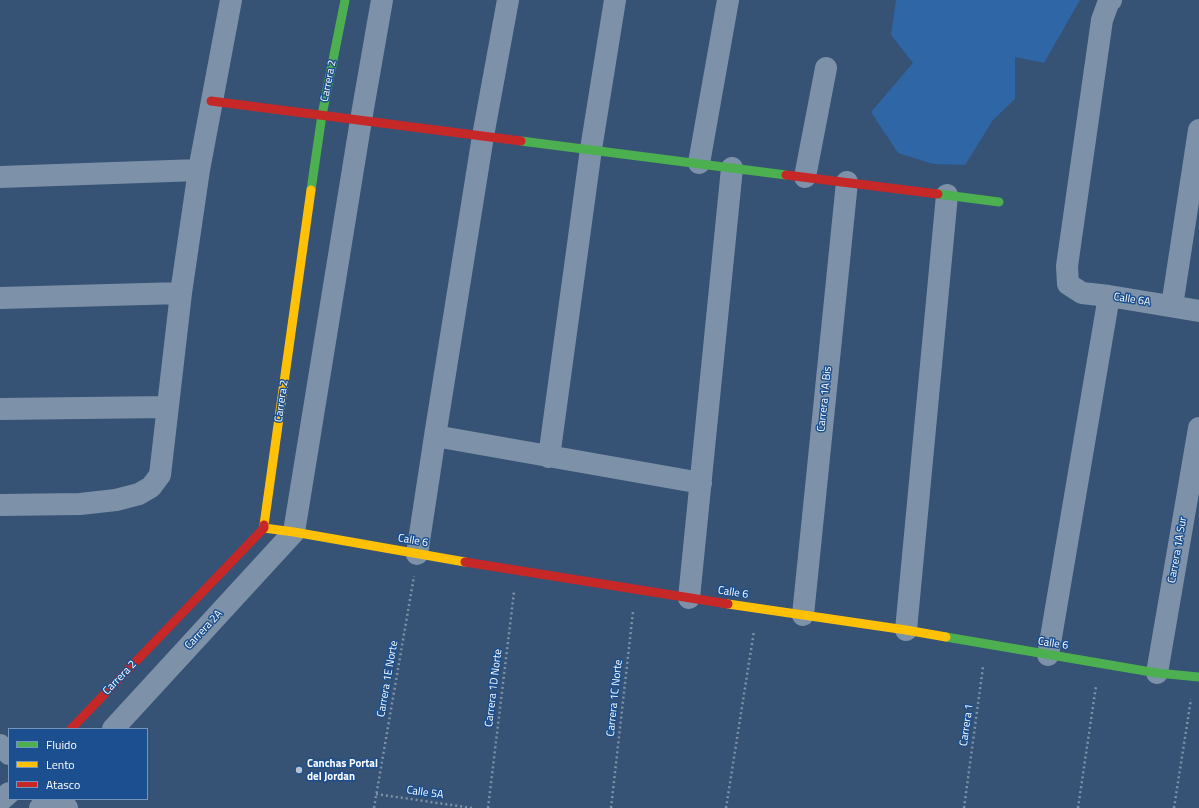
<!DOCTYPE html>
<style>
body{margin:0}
#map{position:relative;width:1199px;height:808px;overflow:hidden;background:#365274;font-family:"Titillium Web",sans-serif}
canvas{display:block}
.legend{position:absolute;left:8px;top:728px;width:140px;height:72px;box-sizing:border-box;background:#1b4f8f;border:1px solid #7695bc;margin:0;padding:5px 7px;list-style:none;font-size:12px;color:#fff}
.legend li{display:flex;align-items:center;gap:8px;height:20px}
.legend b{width:20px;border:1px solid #7695bc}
</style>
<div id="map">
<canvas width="1199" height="808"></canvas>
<ul class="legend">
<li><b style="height:5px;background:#4caf50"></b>Fluido</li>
<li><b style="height:5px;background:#ffc107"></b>Lento</li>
<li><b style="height:5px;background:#c62828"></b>Atasco</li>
</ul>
</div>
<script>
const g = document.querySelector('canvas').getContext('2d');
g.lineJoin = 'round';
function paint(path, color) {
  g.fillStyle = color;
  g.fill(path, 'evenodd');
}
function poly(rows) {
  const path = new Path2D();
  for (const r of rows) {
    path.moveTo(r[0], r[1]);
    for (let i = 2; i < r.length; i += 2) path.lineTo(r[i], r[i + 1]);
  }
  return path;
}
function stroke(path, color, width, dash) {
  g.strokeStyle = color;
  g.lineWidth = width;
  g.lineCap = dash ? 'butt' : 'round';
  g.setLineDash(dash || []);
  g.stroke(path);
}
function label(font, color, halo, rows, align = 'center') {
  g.font = font + ' "Titillium Web",sans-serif';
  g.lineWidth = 3;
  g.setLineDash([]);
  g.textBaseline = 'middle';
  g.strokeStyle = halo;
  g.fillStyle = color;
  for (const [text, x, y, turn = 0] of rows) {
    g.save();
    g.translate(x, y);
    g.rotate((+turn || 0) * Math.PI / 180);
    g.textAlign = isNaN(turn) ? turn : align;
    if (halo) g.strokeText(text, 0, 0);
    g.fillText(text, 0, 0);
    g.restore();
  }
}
paint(poly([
 [896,0,1080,0,1044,63,1015,57,1015,99,993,120,965,165,933,164,898,153,871,112,913,63,891,35]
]), '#2f66a5');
stroke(poly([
 [376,794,472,808],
 [374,808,414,576],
 [488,808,514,592],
 [611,808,633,612],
 [726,808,754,631],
 [964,808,983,667],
 [1078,808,1096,686],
 [1174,808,1191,699]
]), '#7d92a8', 2.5, [2, 3]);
stroke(poly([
 [1111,0,1109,1,1102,20,1067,266,1068,284,1082,293,1109,296,1199,311],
 [699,163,728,0],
 [0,177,199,170],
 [805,177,826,68],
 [0,298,181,293],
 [1172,306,1199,130],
 [0,409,167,407],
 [435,436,701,483],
 [549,457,591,149,615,0],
 [0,505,80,504,116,500,139,494,151,487,160,475,181,293,199,170,231,0],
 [417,554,435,436,483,136,508,0],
 [689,598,732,168],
 [803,615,847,182],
 [906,630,947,195],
 [1048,655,1109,296],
 [1157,673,1199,428],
 [113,729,294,532,361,120,382,0],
 [0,745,9,754],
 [57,799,67,808],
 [0,801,9,793],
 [40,808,49,799]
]), '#7d92a8', 22);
stroke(poly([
 [521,141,786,175],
 [311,190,322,115,345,0],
 [938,194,999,202],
 [946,637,1157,673,1199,677]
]), '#4caf50', 9);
stroke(poly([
 [264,525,311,190],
 [264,528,294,532,465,562],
 [728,604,906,630,946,637]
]), '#ffc107', 9);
stroke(poly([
 [211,101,521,141],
 [786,175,938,194],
 [465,562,728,604],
 [71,729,264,528,264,525]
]), '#c62828', 9);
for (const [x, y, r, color] of [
 [299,770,4,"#b9c2ce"]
]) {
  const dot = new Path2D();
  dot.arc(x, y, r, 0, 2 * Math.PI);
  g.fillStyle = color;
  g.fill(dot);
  stroke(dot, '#1b4f8f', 1.5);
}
label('11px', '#fff', '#1b4f8f', [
 ["Carrera 2",329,81,-79],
 ["Calle 6A",1132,300,9],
 ["Carrera 1A Bis",825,399,-84],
 ["Carrera 2",282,401,-82],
 ["Calle 6",413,541,10],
 ["Carrera 1A Sur",1178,550,-80],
 ["Calle 6",733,593,9],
 ["Carrera 2A",204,630,-47],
 ["Calle 6",1053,644,9],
 ["Carrera 2",120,678,-46],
 ["Carrera 1E Norte",388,679,-80],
 ["Carrera 1D Norte",494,688,-83],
 ["Carrera 1C Norte",615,698,-84],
 ["Carrera 1",967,725,-82],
 ["Calle 5A",425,793,8]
]);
label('bold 11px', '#fff', '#1b4f8f', [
 ["Canchas Portal",307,764],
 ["del Jordan",307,777]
], 'left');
</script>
